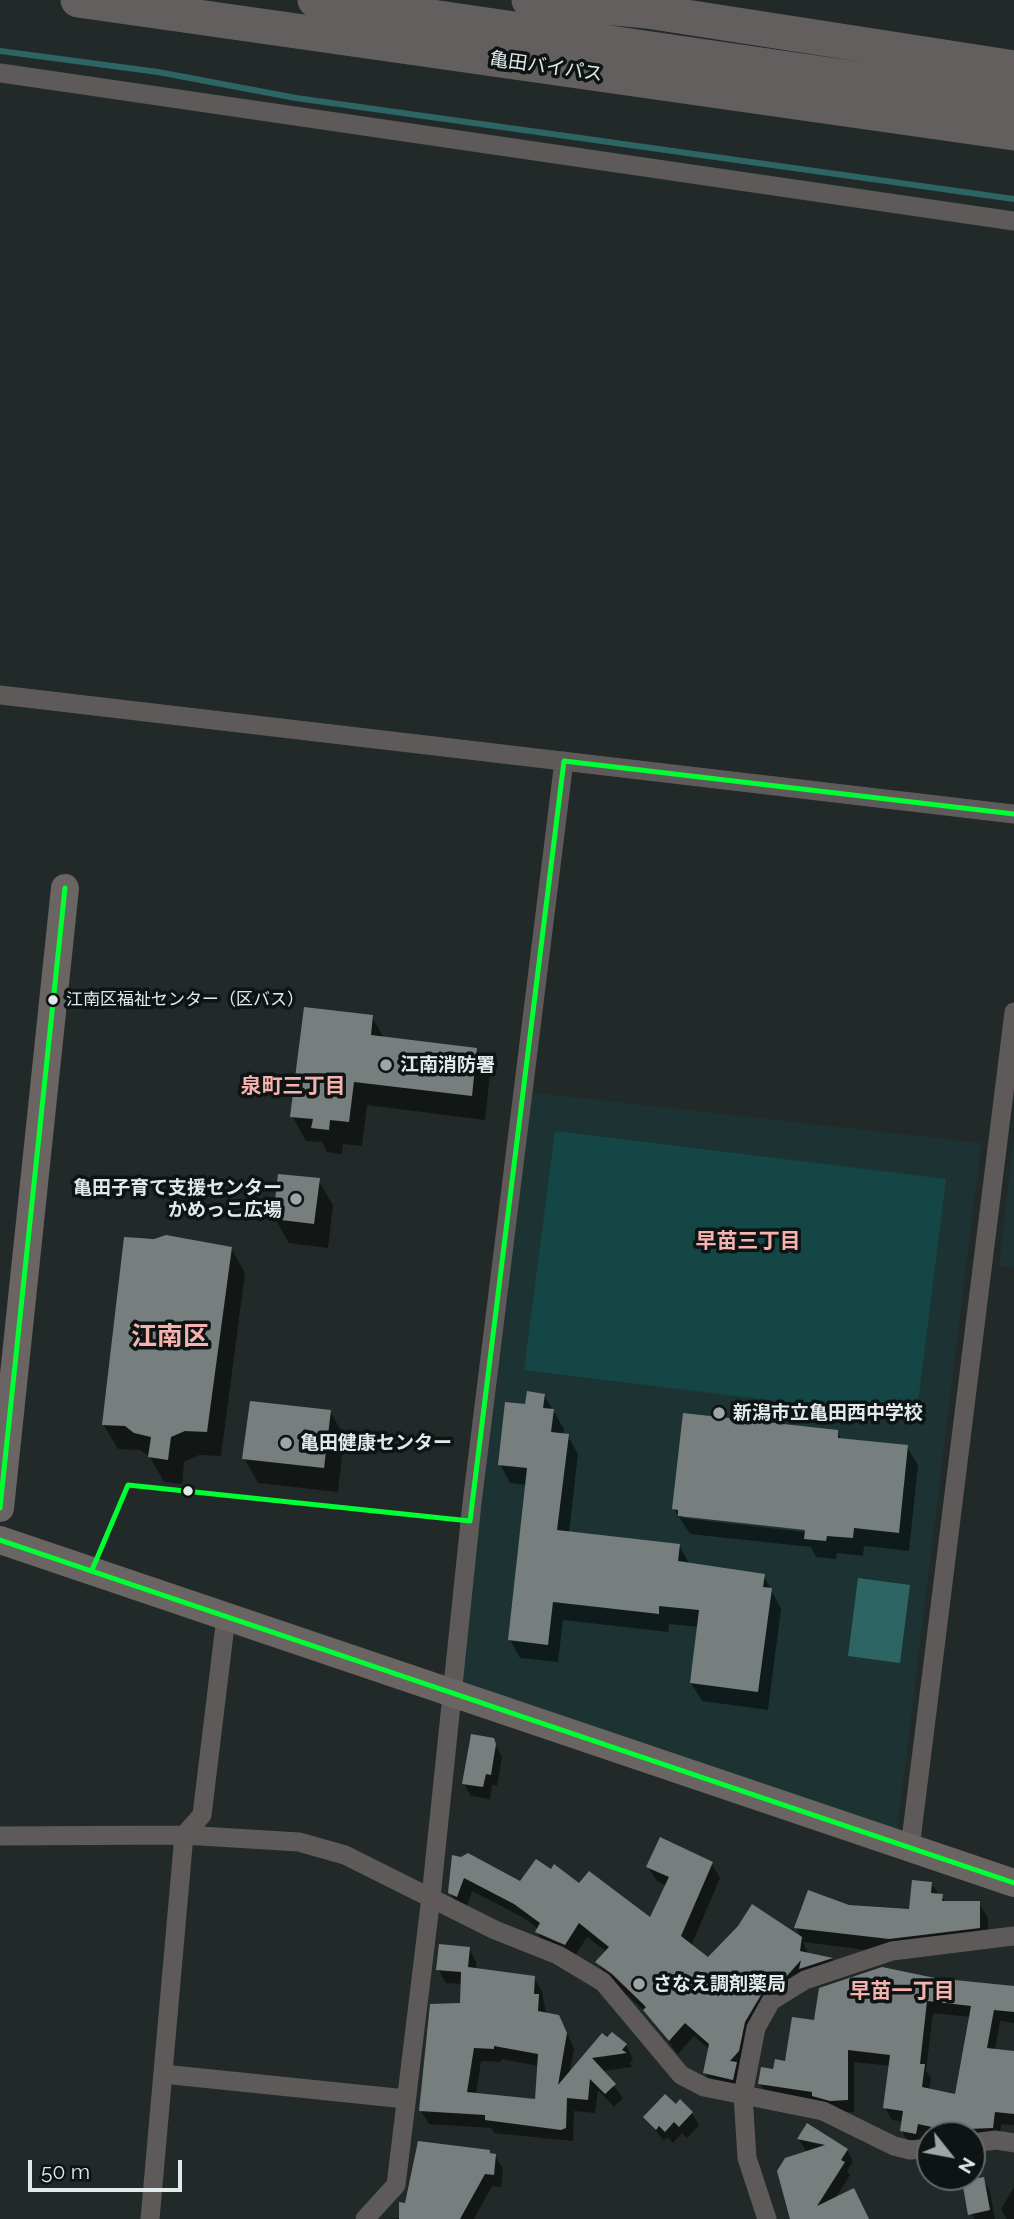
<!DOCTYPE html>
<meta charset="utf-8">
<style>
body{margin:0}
#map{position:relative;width:1014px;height:2219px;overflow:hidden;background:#222a29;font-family:Raleway,sans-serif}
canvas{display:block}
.north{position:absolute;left:916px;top:2121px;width:70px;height:70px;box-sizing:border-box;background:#0d1413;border:2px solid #626a69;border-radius:50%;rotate:121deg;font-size:19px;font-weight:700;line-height:28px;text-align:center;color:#e1eaea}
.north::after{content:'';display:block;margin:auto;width:24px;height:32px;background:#9ea7a6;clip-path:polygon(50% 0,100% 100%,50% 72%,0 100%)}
.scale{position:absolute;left:28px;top:2160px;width:154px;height:32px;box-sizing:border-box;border:4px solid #e1eaea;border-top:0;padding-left:9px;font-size:21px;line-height:24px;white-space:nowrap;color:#e1eaea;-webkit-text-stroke:5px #0d1413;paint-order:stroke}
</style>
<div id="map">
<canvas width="1014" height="2219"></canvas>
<div class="north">N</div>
<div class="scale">50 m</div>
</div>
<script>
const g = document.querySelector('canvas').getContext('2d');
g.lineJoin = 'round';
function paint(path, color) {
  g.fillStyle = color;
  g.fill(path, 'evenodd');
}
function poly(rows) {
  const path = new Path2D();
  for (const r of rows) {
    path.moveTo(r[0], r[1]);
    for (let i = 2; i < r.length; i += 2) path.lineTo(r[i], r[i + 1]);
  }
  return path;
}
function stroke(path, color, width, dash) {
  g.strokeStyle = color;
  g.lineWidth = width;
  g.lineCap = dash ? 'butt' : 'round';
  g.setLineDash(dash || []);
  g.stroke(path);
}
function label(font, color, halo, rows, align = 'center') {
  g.font = font + ' Raleway,"Noto Sans JP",sans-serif';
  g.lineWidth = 7;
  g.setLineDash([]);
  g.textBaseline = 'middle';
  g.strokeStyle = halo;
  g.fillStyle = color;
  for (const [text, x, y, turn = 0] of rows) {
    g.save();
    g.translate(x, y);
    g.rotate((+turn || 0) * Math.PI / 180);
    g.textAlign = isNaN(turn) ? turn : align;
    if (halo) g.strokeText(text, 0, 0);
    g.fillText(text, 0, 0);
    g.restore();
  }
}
paint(poly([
 [527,1092,981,1143,897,1831,460,1684],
 [1014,1137,1014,1268,999,1266]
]), '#1d3333');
paint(poly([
 [555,1131,946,1179,916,1418,524,1370]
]), '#154646');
paint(poly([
 [858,1578,910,1585,900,1663,848,1656]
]), '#2d6564');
paint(poly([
 [372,1017,384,1038,476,1049,490,1074,485,1120,367,1105,362,1146,343,1144,342,1154,327,1152,322,1142,306,1141,292,1116],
 [318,1180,333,1205,328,1248,289,1243,275,1219],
 [180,1238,231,1248,245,1273,221,1456,199,1455,184,1462,182,1484,164,1482,150,1457,140,1450,118,1449,103,1424,125,1239],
 [544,1395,564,1429,563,1435,568,1436,578,1454,569,1533,679,1545,690,1565,764,1576,781,1609,768,1710,702,1701,691,1683,699,1627,669,1624,668,1632,563,1620,558,1662,520,1658,510,1640,527,1485,510,1483,500,1464,527,1406],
 [330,1411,344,1436,338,1492,258,1483,244,1458],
 [837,1431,842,1440,907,1447,918,1465,909,1551,864,1546,863,1556,837,1553,836,1559,816,1557,811,1547,690,1534,674,1509],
 [683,1515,814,1529,813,1533,683,1518],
 [493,1740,502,1757,497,1786,492,1785,490,1799,471,1796,464,1784],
 [453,1857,520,1884,580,1885,651,1920,667,1886,657,1881,648,1867,711,1863,720,1878,691,1946,708,1960,740,1927,753,1907,802,1939,796,1927,849,1907,910,1911,931,1884,946,1903,979,1903,988,1918,988,1943,899,1954,803,1942,809,1955,832,1959,840,1972,768,2009,741,2094,714,2087,705,2073,710,2050,694,2036,678,2054,645,2011,606,1977,598,1962,607,1952,587,1937,573,1959,545,1946,537,1932,538,1929,524,1918,472,1891,465,1911,458,1907,450,1892],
 [469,1948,476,1962,476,1969,534,1978,542,1991,546,2014,566,2031,574,2049,569,2075,602,2036,626,2045,633,2059,630,2063,632,2067,602,2071,623,2098,614,2107,598,2090,595,2113,574,2111,573,2141,494,2133,492,2128,429,2124,421,2111,462,2005,462,1984,446,1983,438,1969],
 [501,2059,539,2066,536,2101,476,2095,481,2061,501,2062],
 [935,1980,1014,1988,1014,2023,1000,2021,995,2051,1014,2052,1014,2125,1001,2124,1000,2140,972,2135,930,2135,925,2136,923,2146,909,2143,902,2131,903,2122,892,2120,885,2108,891,2066,854,2062,854,2112,838,2113,767,2096,760,2083,787,2063,815,2022],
 [933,2013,971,2017,956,2096,929,2091,931,2078,926,2071],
 [676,2107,692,2113,699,2125,687,2138,682,2133,673,2143,667,2137,664,2141,645,2117],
 [808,2125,847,2150,853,2162,847,2171,850,2175,835,2199,868,2219,794,2219,807,2153,799,2139],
 [491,2155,495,2156,503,2169,501,2187,492,2186,474,2219,388,2219,400,2218,406,2204],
 [983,2179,990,2191,995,2219,975,2219,969,2210],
 [1014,2187,1014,2219,1007,2219,1001,2209]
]), '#0007');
stroke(poly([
 [0,51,158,72,296,98,1014,199]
]), '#2d6564', 6);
paint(poly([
 [304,1007,373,1015,371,1035,477,1048,472,1096,354,1082,349,1122,330,1120,329,1130,311,1128,313,1119,290,1117],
 [278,1174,320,1178,314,1224,273,1219],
 [166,1235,232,1247,207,1432,185,1431,171,1437,168,1460,148,1457,151,1437,134,1433,125,1426,102,1425,124,1237,154,1239],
 [527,1391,545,1394,543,1408,554,1409,551,1432,569,1434,557,1530,680,1544,678,1561,765,1574,763,1587,772,1588,758,1692,690,1683,699,1610,659,1606,659,1614,553,1602,548,1645,508,1640,527,1468,498,1465,505,1402,525,1404],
 [250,1401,331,1410,324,1468,242,1459],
 [683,1413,838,1430,838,1438,908,1445,899,1533,854,1528,853,1538,827,1536,826,1541,804,1539,805,1530,678,1516,678,1510,672,1509],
 [471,1734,494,1738,496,1744,491,1775,486,1774,483,1787,462,1784],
 [660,1837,713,1862,681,1936,708,1957,738,1926,752,1904,802,1937,800,1951,833,1958,799,1969,801,1960,786,1977,761,1995,745,2022,739,2051,730,2061,737,2062,733,2080,703,2073,709,2044,685,2023,669,2041,643,2010,646,2007,612,1974,595,1962,609,1947,579,1923,565,1945,535,1932,540,1923,514,1904,464,1878,457,1897,448,1893,452,1855,461,1857,468,1853,520,1881,536,1859,551,1869,554,1864,579,1883,589,1871,650,1917,669,1877,646,1867],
 [912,1880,932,1882,931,1893,943,1894,942,1901,980,1901,980,1928,889,1939,794,1928,808,1890,849,1905,909,1909],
 [439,1944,470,1947,468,1967,535,1976,534,1994,539,1994,538,2011,559,2015,567,2033,558,2085,602,2033,607,2037,612,2032,627,2044,622,2050,627,2053,592,2058,616,2084,605,2094,590,2079,588,2100,567,2098,566,2128,561,2130,485,2120,485,2115,419,2111,430,2004,460,2003,461,1972,436,1970],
 [494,2046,538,2054,535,2099,467,2092,474,2048,494,2049],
 [882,1967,935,1978,1014,1986,1014,2012,994,2010,987,2048,1014,2051,1014,2114,995,2112,993,2128,966,2129,964,2134,918,2124,916,2134,900,2131,903,2111,883,2108,890,2055,848,2050,848,2100,830,2101,812,2096,812,2092,758,2084,761,2067,773,2069,775,2059,785,2061,792,2017,814,2020,819,1988],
 [927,2001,971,2006,955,2094,922,2087,925,2064,920,2064],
 [665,2094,676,2104,680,2099,693,2112,679,2127,674,2122,665,2132,659,2126,656,2130,643,2117],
 [807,2123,848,2149,841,2160,845,2162,817,2206,854,2188,869,2219,790,2219,777,2171,785,2158,825,2145,797,2139],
 [418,2141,490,2150,490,2153,496,2154,494,2175,485,2174,460,2219,399,2219,399,2202,405,2203],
 [984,2177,990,2210,968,2215,962,2181]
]), '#777e7e');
stroke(poly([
 [0,73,1014,221],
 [0,695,1014,814],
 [0,1836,184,1835,299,1842,345,1855,495,1930,558,1955,603,1982,681,2075,704,2087,823,2111,894,2146,910,2150,930,2148],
 [910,1848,1014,1012],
 [163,2074,406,2099],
 [972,2143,996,2140,1014,2143],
 [150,2219,184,1835,202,1815,226,1617],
 [365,2219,396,2185,431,1897,472,1503,564,761],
 [767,2219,747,2158,743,2095,756,2028,771,2001,805,1980,892,1951,1014,1936]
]), '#5e5a59', 19);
stroke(poly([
 [0,1508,65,888],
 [0,1540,1014,1883]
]), '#6a6463', 28);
stroke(poly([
 [78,0,1014,133],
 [315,0,1014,102],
 [529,0,647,11,1014,68]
]), '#635f5e', 35);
stroke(poly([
 [0,1508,65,888],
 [0,1540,1014,1883],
 [92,1570,128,1485,470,1521,564,761,1014,814]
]), '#0f3', 5);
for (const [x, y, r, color] of [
 [53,1000,6,"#e1eaea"],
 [386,1065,7,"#9ea7a6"],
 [296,1199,7,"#9ea7a6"],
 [719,1413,7,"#9ea7a6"],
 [286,1443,7,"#9ea7a6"],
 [188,1491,6,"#e1eaea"],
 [639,1984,7,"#9ea7a6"]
]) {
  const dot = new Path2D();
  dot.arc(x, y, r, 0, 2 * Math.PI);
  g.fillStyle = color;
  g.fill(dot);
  stroke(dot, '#0d1413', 2.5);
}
label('17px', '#e1eaea', '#0d1413', [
 ["江南区福祉センター（区バス）",66,1000]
], 'left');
label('19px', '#e1eaea', '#0d1413', [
 ["亀田バイパス",546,67,8]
]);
label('bold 19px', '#e1eaea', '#0d1413', [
 ["江南消防署",400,1065],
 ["亀田子育て支援センター",282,1188,"right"],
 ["かめっこ広場",282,1210,"right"],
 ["新潟市立亀田西中学校",733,1413],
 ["亀田健康センター",300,1443],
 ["さなえ調剤薬局",653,1984]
], 'left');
label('bold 21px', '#f6b2ae', '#0d1413', [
 ["泉町三丁目",293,1087],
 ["早苗三丁目",748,1242],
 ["早苗一丁目",902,1992]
]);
label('bold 26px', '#f6b2ae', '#0d1413', [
 ["江南区",170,1337]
]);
</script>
